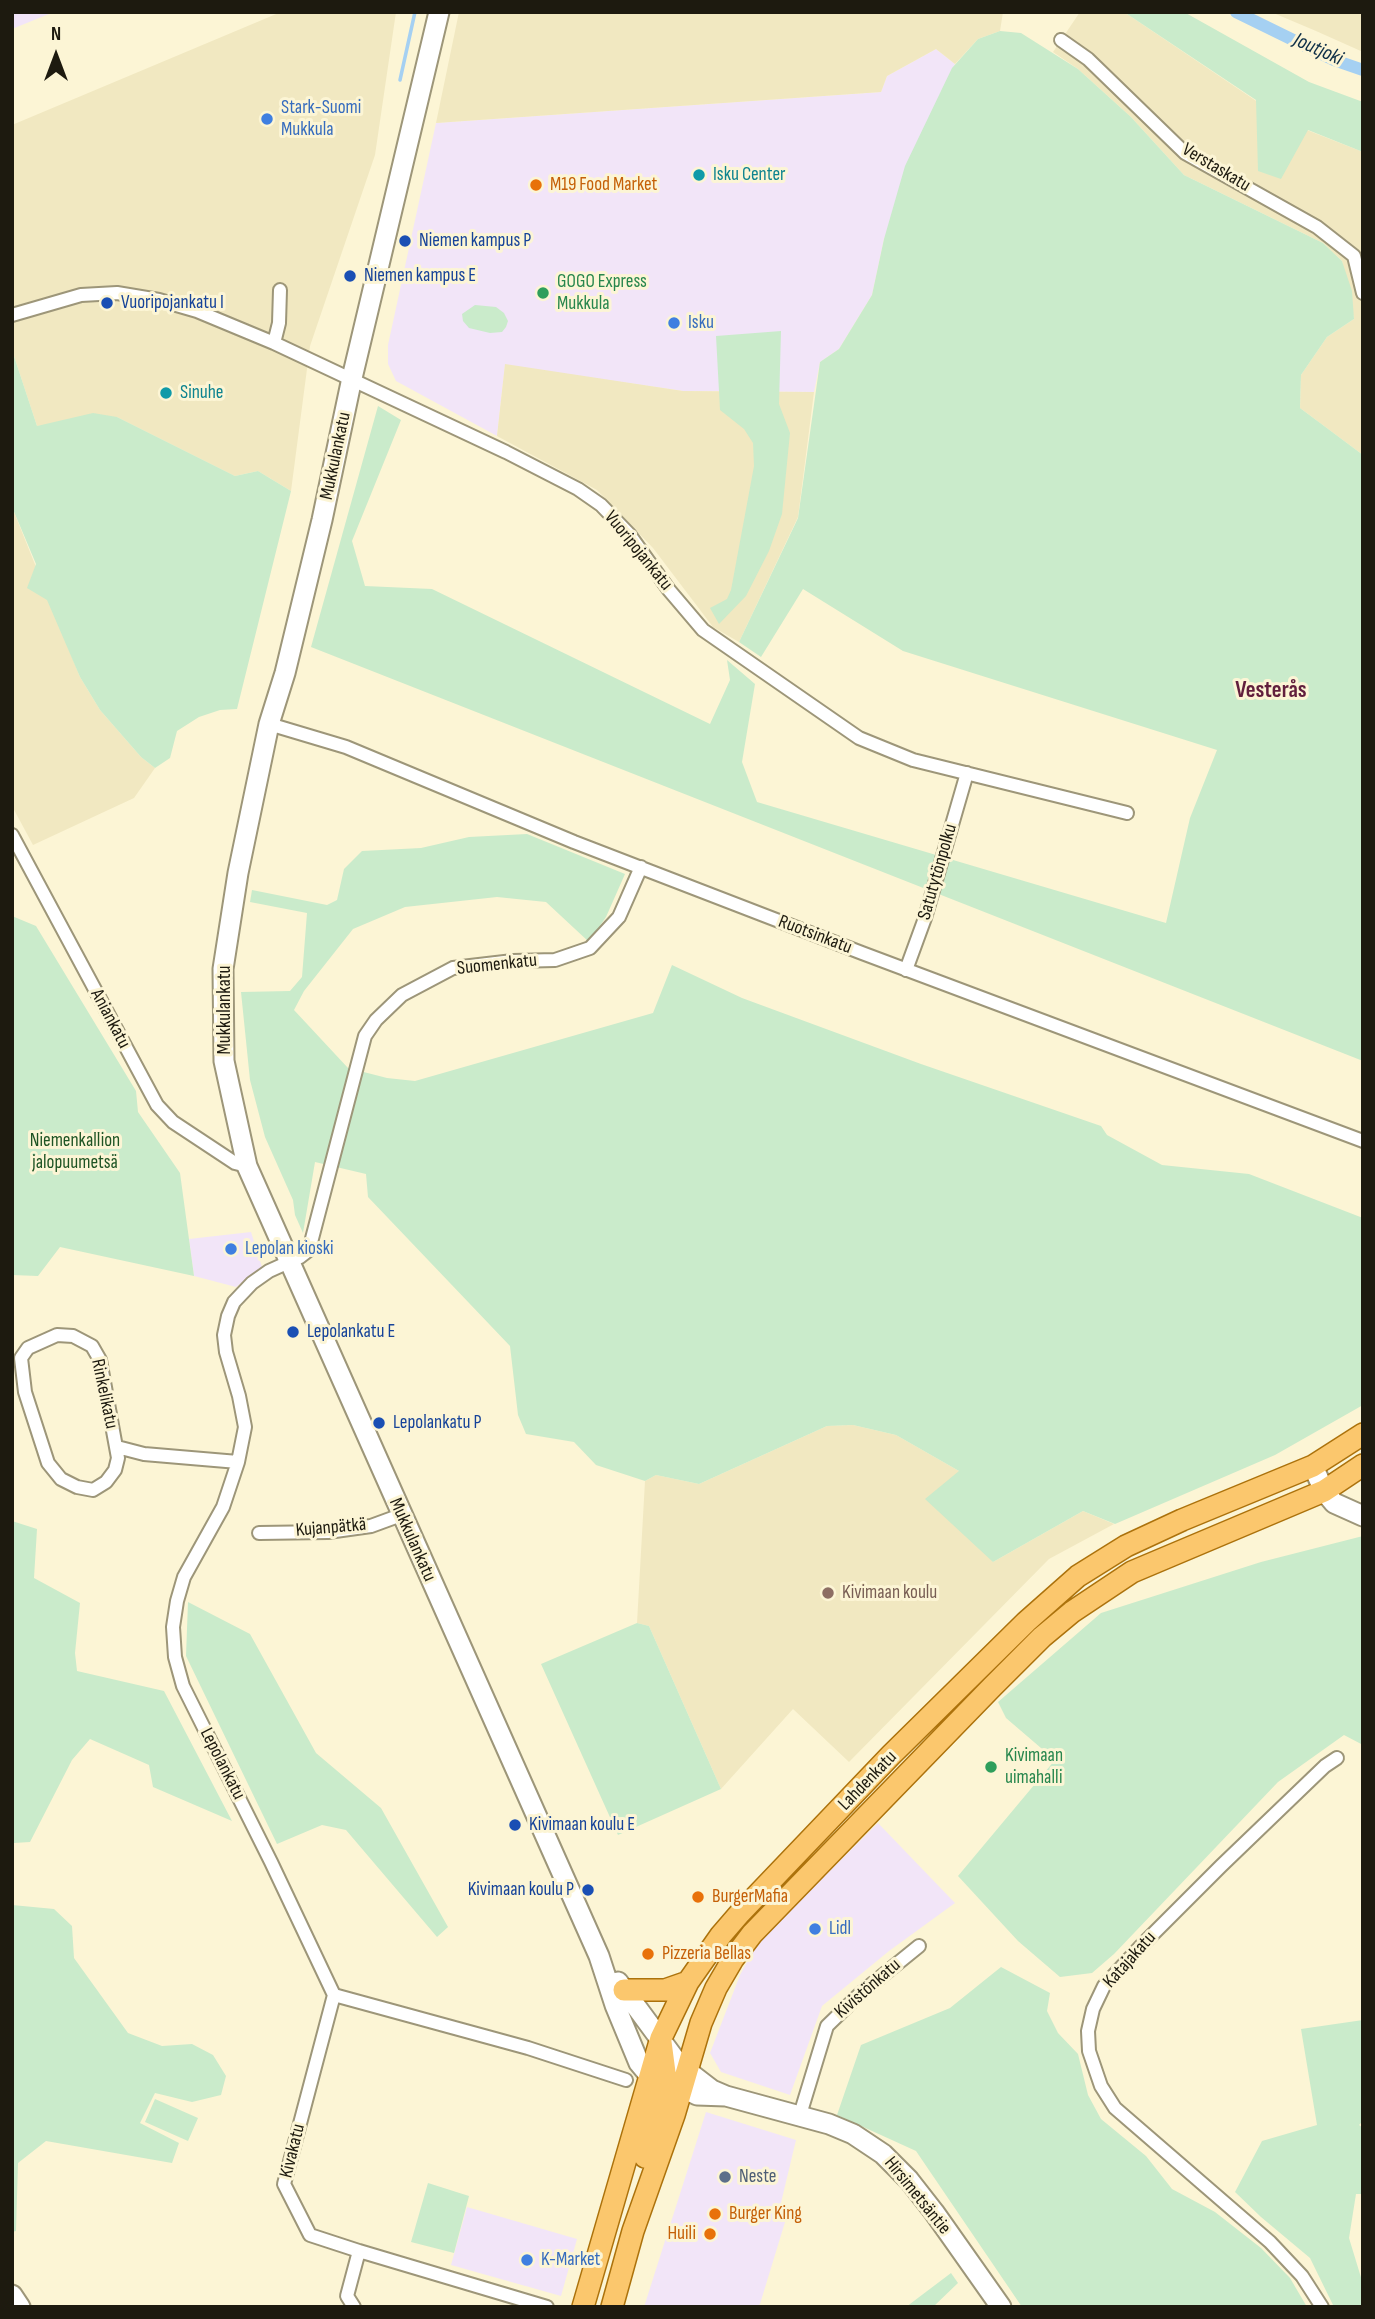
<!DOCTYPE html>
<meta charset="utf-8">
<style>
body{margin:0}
#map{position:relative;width:1375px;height:2319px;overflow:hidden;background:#fcf5d5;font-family:"Sofia Sans Condensed",sans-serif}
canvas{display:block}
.frame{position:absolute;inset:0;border:14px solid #1d1a0f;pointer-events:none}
.north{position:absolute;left:21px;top:21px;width:70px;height:70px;-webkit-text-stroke:5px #fcf5d5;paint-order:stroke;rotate:0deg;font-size:19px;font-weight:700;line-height:28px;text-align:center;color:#1d1a0f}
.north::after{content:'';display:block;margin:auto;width:24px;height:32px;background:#1d1a0f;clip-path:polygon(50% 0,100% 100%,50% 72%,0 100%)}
</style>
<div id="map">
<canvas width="1375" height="2319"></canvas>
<div class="frame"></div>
<div class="north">N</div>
</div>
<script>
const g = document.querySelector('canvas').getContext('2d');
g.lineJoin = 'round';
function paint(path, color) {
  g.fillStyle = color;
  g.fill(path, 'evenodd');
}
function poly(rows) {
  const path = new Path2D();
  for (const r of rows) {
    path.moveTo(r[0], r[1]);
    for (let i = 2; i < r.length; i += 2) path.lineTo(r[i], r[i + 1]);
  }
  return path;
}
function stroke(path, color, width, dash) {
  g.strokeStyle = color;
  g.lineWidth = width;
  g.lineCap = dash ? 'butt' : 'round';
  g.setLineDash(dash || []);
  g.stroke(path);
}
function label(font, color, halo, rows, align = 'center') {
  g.font = font + ' "Sofia Sans Condensed",sans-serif';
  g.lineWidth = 6;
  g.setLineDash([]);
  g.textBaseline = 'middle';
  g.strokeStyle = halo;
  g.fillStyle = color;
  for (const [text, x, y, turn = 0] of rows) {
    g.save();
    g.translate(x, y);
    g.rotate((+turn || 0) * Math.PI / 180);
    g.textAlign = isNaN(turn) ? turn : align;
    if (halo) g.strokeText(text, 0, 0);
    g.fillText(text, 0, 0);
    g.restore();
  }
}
paint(poly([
 [12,12,54,12,12,29],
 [936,49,955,64,884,239,872,295,839,349,820,362,814,392,683,391,505,365,497,436,396,381,388,364,388,345,436,123,881,92,887,76],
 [251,1232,262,1267,236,1287,194,1276,189,1239],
 [878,1823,955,1903,889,1951,822,2006,790,2095,721,2072,710,2053,740,1975,758,1942],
 [706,2112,796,2140,780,2207,789,2209,760,2304,756,2307,644,2307],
 [467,2207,577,2239,561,2296,451,2265]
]), '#f2e5f8');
paint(poly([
 [281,12,396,12,375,155,310,346,291,491,258,471,235,476,117,417,37,426,12,350,12,125],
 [459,12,1003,12,1000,31,978,39,955,64,936,49,887,76,881,92,436,123],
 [1080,12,1124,12,1289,123,1363,152,1363,455,1300,408,1301,375,1327,337,1354,319,1342,261,1323,243,1184,175,1131,117,1078,69,1053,52],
 [1271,12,1363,12,1363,52,1316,31],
 [505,364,683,391,814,392,798,517,739,642,713,627,653,548,597,490,497,436],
 [12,507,80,677,100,710,141,757,155,768,134,798,33,845,12,806],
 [853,1425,896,1435,959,1471,993,1562,1083,1511,1114,1524,1049,1559,849,1762,793,1709,721,1789,649,1626,637,1623,645,1481,656,1475,699,1484,827,1426]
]), '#f1e8c1');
paint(poly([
 [1124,12,1184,12,1309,82,1363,102,1363,152,1308,130,1281,179,1258,171,1256,100],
 [1000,31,1021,33,1078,69,1131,117,1184,175,1323,243,1342,261,1352,291,1354,319,1327,337,1301,375,1300,408,1363,455,1363,1061,311,647,378,406,401,420,352,541,365,586,432,589,710,724,730,680,727,660,755,684,742,762,757,802,1166,923,1190,818,1217,750,903,651,803,589,761,657,739,642,798,518,820,362,839,349,872,295,884,239,905,166,952,68,978,39],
 [475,305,496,307,504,313,508,321,506,327,502,332,490,333,469,328,463,321,462,314],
 [781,331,779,404,790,433,782,514,769,551,746,596,719,624,710,608,727,599,731,590,754,466,753,443,744,429,720,410,716,336],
 [12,350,37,426,93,413,117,417,235,476,258,471,291,491,237,709,220,710,199,717,177,731,170,758,155,768,141,757,100,710,80,677,47,600,27,588,36,564,12,507],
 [527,834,625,874,606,917,589,942,546,902,497,897,405,907,353,929,304,991,294,1010,348,1068,387,1078,415,1081,653,1013,672,965,742,998,921,1064,1101,1126,1107,1135,1162,1165,1249,1174,1363,1218,1363,1405,1275,1455,1115,1524,1083,1511,993,1562,925,1499,959,1471,896,1435,853,1425,827,1426,699,1484,656,1475,645,1481,596,1465,574,1442,526,1434,518,1415,510,1346,368,1197,366,1174,315,1162,303,1233,295,1215,293,1200,265,1137,250,1080,241,992,290,991,302,977,307,913,250,902,252,890,327,905,337,900,344,869,362,851,421,848,469,837],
 [12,916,36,926,136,1091,138,1112,180,1173,194,1276,60,1247,38,1276,12,1275],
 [12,1521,37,1529,34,1578,80,1603,75,1653,77,1671,164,1691,232,1821,153,1787,149,1765,90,1739,72,1760,30,1842,14,1843,12,1845],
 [1363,1536,1363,1745,1344,1735,1278,1782,1114,1954,1092,1973,1060,1977,1018,1941,958,1876,1055,1760,1006,1718,998,1702,1101,1613,1261,1562],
 [188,1602,250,1634,316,1753,381,1808,448,1927,437,1937,346,1830,322,1825,277,1844,186,1656],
 [637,1623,649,1626,721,1789,618,1835,541,1664],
 [12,1905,54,1909,72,1926,74,1958,128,2033,162,2046,192,2044,213,2055,226,2076,221,2095,192,2102,155,2093,140,2123,179,2143,172,2163,46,2141,18,2163,16,2231,12,2232],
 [1001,1967,1050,1993,1047,2011,1058,2033,1078,2054,1088,2095,1101,2119,1146,2156,1172,2189,1215,2212,1261,2248,1290,2278,1307,2307,1022,2307,916,2151,837,2115,861,2045,950,2008],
 [1363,2020,1363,2121,1359,2125,1363,2128,1363,2194,1356,2194,1349,2238,1363,2284,1363,2307,1334,2307,1310,2258,1261,2217,1235,2192,1262,2141,1317,2125,1301,2029],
 [155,2099,198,2118,188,2141,145,2122],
 [428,2183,469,2196,454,2253,411,2242],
 [951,2273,958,2283,933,2307,906,2307]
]), '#caebcb');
stroke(poly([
 [400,80,415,12]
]), '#a5d0f2', 3.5);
stroke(poly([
 [1236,12,1334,60,1363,70]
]), '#a5d0f2', 12);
const street = poly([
 [1061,40,1088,59,1185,153,1317,227,1354,256,1363,293],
 [12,315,81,295,117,293,159,300,197,311,274,343,506,452,578,489,601,505,629,534,669,590,703,630,859,738,913,760,1127,813],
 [274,343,279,323,280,290],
 [269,724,346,747,574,842,862,953,1363,1141],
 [12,835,157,1105,173,1122,235,1163,247,1166],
 [906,970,925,918,967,773],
 [57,1335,73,1336,92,1346,100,1360,118,1458,115,1470,106,1482,93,1490,77,1487,61,1479,48,1463,25,1392,21,1358,28,1348,57,1335],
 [117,1447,144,1454,238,1462],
 [259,1533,328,1532,371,1526,401,1515],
 [334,1995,284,2184,310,2235,359,2251,347,2296,354,2307],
 [626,2080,528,2048,334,1995,271,1862,183,1686,175,1657,173,1627,177,1601,184,1577,223,1507,238,1462,245,1427,239,1396,226,1352,224,1335,228,1316,234,1302,252,1283,269,1271,300,1257,309,1250,365,1036,376,1020,402,995,453,968,513,961,555,960,590,948,619,917,641,867],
 [799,2118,827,2026,861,1993,919,1946],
 [359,2251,547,2307],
 [1322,2307,1302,2276,1270,2242,1115,2108,1101,2086,1089,2051,1088,2031,1093,2009,1104,1986,1142,1945,1221,1866,1325,1766,1337,1758]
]);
const secondary = poly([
 [439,12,352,378,322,520,285,673,269,724,238,873,223,969,224,1061,247,1166,599,1956,615,2005,639,2063,649,2075,666,2080,697,2095,726,2096],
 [1313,1466,1324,1491,1334,1503,1363,1516],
 [618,1982,674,2058,686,2070,712,2090,726,2096,829,2124,853,2134,883,2154,909,2180,934,2212,1001,2307],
 [12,2295,20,2307]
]);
const primary = poly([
 [624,1990,665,1990,688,1982],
 [645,2157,666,2080,661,2042],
 [583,2307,661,2038,688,1982,721,1935,740,1913,891,1755,1026,1622,1078,1576,1126,1546,1182,1520,1313,1466,1363,1434],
 [612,2307,633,2231,674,2115,701,2023,716,1988,733,1959,752,1934,992,1687,1042,1637,1072,1612,1132,1572,1324,1491,1363,1465]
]);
stroke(street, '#9d9679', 16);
stroke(secondary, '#9d9679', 23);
stroke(primary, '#ac720c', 24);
stroke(street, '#fff', 12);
stroke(secondary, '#fff', 19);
stroke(primary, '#fbc76d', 21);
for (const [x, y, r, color] of [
 [267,119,7,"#3f7fe0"],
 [699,175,7,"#0f9aa8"],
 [536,185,7,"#e8710a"],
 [405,241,7,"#1a4fb4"],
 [350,276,7,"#1a4fb4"],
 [543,293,7,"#2e9e5b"],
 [107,303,7,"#1a4fb4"],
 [674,323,7,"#3f7fe0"],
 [166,393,7,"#0f9aa8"],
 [231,1249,7,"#3f7fe0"],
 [293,1332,7,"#1a4fb4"],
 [379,1423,7,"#1a4fb4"],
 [828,1593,7,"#8d6e63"],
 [991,1767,7,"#2e9e5b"],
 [515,1825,7,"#1a4fb4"],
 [588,1890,7,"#1a4fb4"],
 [698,1897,7,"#e8710a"],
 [815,1929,7,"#3f7fe0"],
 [648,1954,7,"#e8710a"],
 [725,2177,7,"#5c6f8a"],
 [715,2214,7,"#e8710a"],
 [710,2234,7,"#e8710a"],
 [527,2260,7,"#3f7fe0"]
]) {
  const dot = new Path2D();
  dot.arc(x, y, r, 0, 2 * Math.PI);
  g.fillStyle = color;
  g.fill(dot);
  stroke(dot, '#fcf5d5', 2.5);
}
label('19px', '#366cbe', '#fcf5d5', [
 ["Stark-Suomi",281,108],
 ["Mukkula",281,130],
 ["Isku",688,323],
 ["Lepolan kioski",245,1249],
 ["Lidl",829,1929],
 ["K-Market",541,2260]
], 'left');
label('19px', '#1d1a0f', '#fcf5d5', [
 ["Verstaskatu",1216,168,31],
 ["Mukkulankatu",336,456,-78],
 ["Vuoripojankatu",638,551,51],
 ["Satutytönpolku",938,872,-74],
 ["Ruotsinkatu",815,935,21],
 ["Suomenkatu",497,965,-6],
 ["Mukkulankatu",225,1010,-90],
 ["Aniankatu",110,1019,62],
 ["Rinkelikatu",104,1394,78],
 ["Kujanpätkä",331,1528,-5],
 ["Mukkulankatu",412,1540,66],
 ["Lepolankatu",222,1764,63],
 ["Lahdenkatu",868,1781,-46],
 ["Katajakatu",1130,1960,-48],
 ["Kivistönkatu",868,1989,-41],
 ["Kivakatu",293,2151,-76],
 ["Hirsimetsäntie",917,2196,51]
]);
label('19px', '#0d838f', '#fcf5d5', [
 ["Isku Center",713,175],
 ["Sinuhe",180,393]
], 'left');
label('19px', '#c56008', '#fcf5d5', [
 ["M19 Food Market",550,185],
 ["BurgerMafia",712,1897],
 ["Pizzeria Bellas",662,1954],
 ["Burger King",729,2214],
 ["Huili",696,2234,"right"]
], 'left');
label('19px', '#164399', '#fcf5d5', [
 ["Niemen kampus P",419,241],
 ["Niemen kampus E",364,276],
 ["Vuoripojankatu I",121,303],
 ["Lepolankatu E",307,1332],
 ["Lepolankatu P",393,1423],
 ["Kivimaan koulu E",529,1825],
 ["Kivimaan koulu P",574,1890,"right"]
], 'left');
label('19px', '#27864d', '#fcf5d5', [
 ["GOGO Express",557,282],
 ["Mukkula",557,304],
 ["Kivimaan",1005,1756],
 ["uimahalli",1005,1778]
], 'left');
label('19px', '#1e5424', '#fcf5d5', [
 ["Niemenkallion",75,1141],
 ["jalopuumetsä",75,1163]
]);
label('19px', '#785e54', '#fcf5d5', [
 ["Kivimaan koulu",842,1593]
], 'left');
label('19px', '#4e5e75', '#fcf5d5', [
 ["Neste",739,2177]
], 'left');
label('italic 21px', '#0e2f47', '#fcf5d5', [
 ["Joutjoki",1318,50,24]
]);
label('bold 23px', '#611f3d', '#fcf5d5', [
 ["Vesterås",1271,691]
]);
</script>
